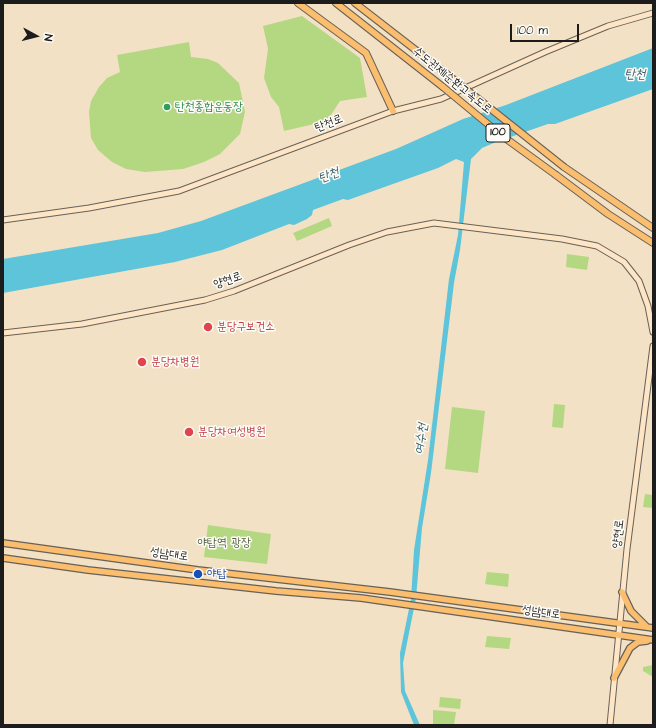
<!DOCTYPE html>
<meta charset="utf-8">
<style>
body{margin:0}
#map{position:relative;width:656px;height:728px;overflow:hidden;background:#f3e1c6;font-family:"Architects Daughter",sans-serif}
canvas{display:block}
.frame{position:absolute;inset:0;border:4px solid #1c1c1c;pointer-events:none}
.north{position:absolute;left:16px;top:16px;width:40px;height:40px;-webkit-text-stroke:3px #fdfcf7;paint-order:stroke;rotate:97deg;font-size:11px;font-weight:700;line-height:16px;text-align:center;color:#1c1c1c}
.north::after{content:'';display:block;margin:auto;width:14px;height:18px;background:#1c1c1c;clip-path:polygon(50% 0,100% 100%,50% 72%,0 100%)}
.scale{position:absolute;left:510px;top:24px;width:69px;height:18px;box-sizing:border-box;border:2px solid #1c1c1c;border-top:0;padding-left:5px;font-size:12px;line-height:14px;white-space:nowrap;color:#1c1c1c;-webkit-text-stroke:3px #fdfcf7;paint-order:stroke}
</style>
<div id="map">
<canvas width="656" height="728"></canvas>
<div class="frame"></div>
<div class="north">N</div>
<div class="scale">100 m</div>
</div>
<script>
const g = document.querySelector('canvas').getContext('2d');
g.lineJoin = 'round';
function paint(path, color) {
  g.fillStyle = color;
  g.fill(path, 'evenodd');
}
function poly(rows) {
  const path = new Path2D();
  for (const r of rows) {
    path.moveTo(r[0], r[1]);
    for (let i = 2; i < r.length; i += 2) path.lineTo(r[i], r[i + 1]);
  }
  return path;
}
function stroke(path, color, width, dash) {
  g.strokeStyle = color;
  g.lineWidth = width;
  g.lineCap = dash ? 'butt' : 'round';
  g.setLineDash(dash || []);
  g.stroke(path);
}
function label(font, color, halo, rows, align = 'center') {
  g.font = font + ' "Architects Daughter","Poor Story",sans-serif';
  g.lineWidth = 3;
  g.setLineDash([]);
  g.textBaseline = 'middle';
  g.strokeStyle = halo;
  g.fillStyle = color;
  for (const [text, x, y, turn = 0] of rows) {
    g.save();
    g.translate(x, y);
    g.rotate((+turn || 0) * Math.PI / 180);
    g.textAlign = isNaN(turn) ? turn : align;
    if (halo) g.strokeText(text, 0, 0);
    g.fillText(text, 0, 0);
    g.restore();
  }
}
paint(poly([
 [302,16,360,58,367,97,340,101,327,121,284,131,279,107,271,97,264,78,268,49,263,26],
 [189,42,191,57,208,59,218,63,239,83,245,112,240,134,220,154,204,162,183,169,145,172,126,169,112,162,98,150,91,138,89,112,91,101,99,87,107,78,120,72,117,55],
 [329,218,332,226,297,241,293,233],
 [567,254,589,257,587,270,566,267],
 [554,404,565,405,563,428,552,427],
 [452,407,485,411,478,473,445,469],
 [645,494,653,495,653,508,643,507],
 [208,525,271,534,267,564,204,557],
 [487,572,509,574,508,587,485,584],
 [487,636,511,638,509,649,485,647],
 [653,665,653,677,643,671,643,667],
 [440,697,461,699,460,709,439,707],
 [433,710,456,712,454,725,433,725]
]), '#b3d881');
paint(poly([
 [653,48,653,89,555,124,548,124,496,142,482,148,471,159,460,250,454,283,431,473,422,528,416,598,403,663,405,691,420,725,414,725,401,692,400,653,411,599,414,550,428,460,449,279,458,235,464,162,456,159,438,168,348,200,343,199,313,210,312,215,307,219,294,225,289,224,222,250,175,262,3,293,3,259,158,233,201,221,396,149,463,119,506,105]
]), '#5dc4da');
const secondary = poly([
 [3,220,89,208,179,191,393,111,441,99,545,52,608,26,653,13],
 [3,333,82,324,205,300,234,291,349,245,387,232,434,223,562,239,597,246,624,262,639,281,648,306,653,332],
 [610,725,627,549,653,346]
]);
const primary = poly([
 [3,543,198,570,390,592,653,628],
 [3,558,88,570,276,591,361,598,653,640],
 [622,592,631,611,647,627],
 [614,678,630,648,638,642,647,641]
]);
const trunk = poly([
 [298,3,366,53,393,111]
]);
const motorway = poly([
 [336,3,443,87],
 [355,3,457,82],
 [564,167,653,228],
 [556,175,608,214,653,243]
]);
stroke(secondary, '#676158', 7);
stroke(primary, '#676158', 8);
stroke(trunk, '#676158', 8);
stroke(motorway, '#676158', 8);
stroke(secondary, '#fde5c5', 5);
stroke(primary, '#fbbd6e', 5.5);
stroke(trunk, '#fbbd6e', 6);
stroke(motorway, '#fbbd6e', 6);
const motorwayBridge = poly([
 [457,82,564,167],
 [443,87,501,135,556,175]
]);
stroke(motorwayBridge, '#676158', 8, []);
stroke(motorwayBridge, '#fbbd6e', 6);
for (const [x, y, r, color] of [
 [167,107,4,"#2e9e5b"],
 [208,327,5,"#e0444e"],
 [142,362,5,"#e0444e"],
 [189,432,5,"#e0444e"],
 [198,574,5,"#1a4fb4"]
]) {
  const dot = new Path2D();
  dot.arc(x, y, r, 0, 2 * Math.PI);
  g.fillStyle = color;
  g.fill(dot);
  stroke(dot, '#fdfcf7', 1.5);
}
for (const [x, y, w] of [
 [498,133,24]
]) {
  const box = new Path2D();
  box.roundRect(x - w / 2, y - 9, w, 18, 3);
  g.fillStyle = '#fdfcf7';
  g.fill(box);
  stroke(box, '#1c1c1c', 1);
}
label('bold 11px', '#1c1c1c', null, [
 ["100",498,133]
]);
label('12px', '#1c1c1c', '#fdfcf7', [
 ["수도권제1순환고속도로",452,81,39],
 ["탄천로",329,124,-21],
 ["양현로",228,281,-19],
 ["양현로",619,534,-83],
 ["성남대로",169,555,8],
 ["성남대로",541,613,8]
]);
label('12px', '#27864d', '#fdfcf7', [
 ["탄천종합운동장",175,107]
], 'left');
label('12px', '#be3a42', '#fdfcf7', [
 ["분당구보건소",217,327],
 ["분당차병원",151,362],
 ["분당차여성병원",198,432]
], 'left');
label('12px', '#515e3f', '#fdfcf7', [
 ["야탑역 광장",224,543]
]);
label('12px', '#164399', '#fdfcf7', [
 ["야탑",207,574]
], 'left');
label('italic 13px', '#365f68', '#fdfcf7', [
 ["탄천",635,75],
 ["탄천",329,176,-21],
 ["여수천",422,439,-82]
]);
</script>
